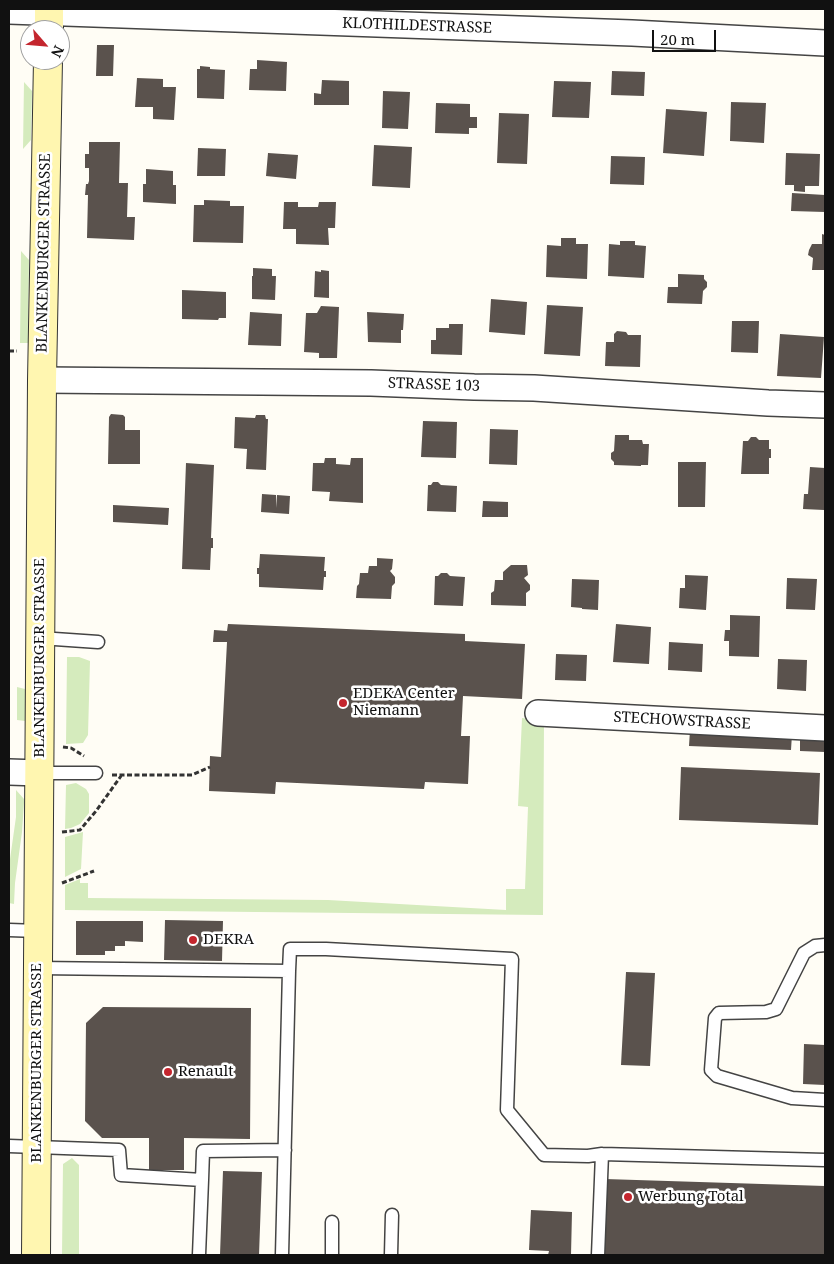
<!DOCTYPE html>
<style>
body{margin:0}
#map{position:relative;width:834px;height:1264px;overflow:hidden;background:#fffdf5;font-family:"Noto Serif",serif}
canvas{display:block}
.frame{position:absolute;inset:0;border:10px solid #111;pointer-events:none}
.north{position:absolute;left:20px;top:20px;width:50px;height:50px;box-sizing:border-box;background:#fff;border:1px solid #a0a0a0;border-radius:50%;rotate:117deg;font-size:14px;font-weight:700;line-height:20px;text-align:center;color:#111}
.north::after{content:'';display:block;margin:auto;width:18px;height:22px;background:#c4262e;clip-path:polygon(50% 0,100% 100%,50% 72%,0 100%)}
.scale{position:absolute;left:652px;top:30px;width:64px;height:22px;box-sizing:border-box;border:2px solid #111;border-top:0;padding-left:6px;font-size:15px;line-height:18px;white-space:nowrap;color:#111;-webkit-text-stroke:4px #fff;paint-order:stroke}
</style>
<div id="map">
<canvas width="834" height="1264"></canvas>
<div class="frame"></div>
<div class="north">N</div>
<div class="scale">20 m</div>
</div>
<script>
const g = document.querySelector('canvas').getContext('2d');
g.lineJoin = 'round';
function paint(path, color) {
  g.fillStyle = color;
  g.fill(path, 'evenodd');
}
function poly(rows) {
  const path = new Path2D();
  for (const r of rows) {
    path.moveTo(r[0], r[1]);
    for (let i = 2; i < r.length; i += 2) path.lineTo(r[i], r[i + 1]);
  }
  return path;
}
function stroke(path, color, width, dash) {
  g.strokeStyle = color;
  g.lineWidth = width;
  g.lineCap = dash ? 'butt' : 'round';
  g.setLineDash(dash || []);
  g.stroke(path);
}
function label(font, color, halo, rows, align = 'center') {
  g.font = font + ' "Noto Serif",serif';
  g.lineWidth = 5;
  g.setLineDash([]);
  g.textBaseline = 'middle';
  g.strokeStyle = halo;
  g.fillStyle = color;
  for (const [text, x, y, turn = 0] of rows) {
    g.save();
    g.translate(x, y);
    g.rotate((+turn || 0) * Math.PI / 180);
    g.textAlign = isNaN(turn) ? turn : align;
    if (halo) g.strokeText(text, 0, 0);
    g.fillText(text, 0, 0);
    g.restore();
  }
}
paint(poly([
 [24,82,32,91,31,140,23,149],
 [21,251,29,260,28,343,20,343],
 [67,657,79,657,90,661,88,735,83,743,66,744],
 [17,687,25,689,25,721,17,720],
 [522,718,544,721,543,915,65,910,65,885,80,879,80,883,88,883,88,898,328,900,506,910,506,889,525,889,528,807,518,806],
 [76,783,86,789,89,794,89,813,80,824,71,828,65,829,66,785],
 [16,790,24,799,24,803,22,832,15,883,14,904,9,903,9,866,16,817],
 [83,832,81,869,65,877,65,837],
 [72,1158,79,1165,79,1255,62,1255,63,1164]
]), '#d5ebbd');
paint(poly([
 [97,45,114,45,113,76,96,76],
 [257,60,287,62,286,91,249,90,250,69,257,69],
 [200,66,210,67,210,69,225,70,224,99,197,98,197,69,200,69],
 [612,71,645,72,644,96,611,95],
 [137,78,163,79,163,87,176,87,174,120,153,119,153,107,135,107],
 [322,80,349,81,349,105,314,105,314,93,321,94],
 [554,81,591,82,589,118,552,117],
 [383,91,410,92,408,129,382,128],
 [731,102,766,103,764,143,730,141],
 [436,103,470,104,470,117,477,117,477,128,469,128,469,134,435,133],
 [666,109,707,112,704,156,663,153],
 [499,113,529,114,527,164,497,163],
 [89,142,120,142,119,183,128,183,127,217,135,217,134,240,87,238,88,195,85,195,86,184,88,184,89,181,89,168,85,168,85,154,89,154],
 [374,145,412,147,410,188,372,186],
 [198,148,226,149,225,176,197,176],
 [268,153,298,155,296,179,266,176],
 [786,153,820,154,819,186,805,186,805,192,794,191,794,185,785,185],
 [611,156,645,157,644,185,610,184],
 [146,169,173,171,173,185,176,185,176,204,143,202,143,184,146,184],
 [792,193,825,195,825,212,791,211],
 [204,200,230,201,230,206,244,206,243,243,193,242,194,205,204,205],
 [284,202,298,202,298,207,318,207,319,202,336,202,335,228,328,228,329,245,296,244,296,229,283,229],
 [822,234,825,235,825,270,812,270,813,258,808,255,809,250,812,244,822,244],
 [561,238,576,238,576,244,588,244,587,279,546,277,547,245,561,246],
 [620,241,635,241,635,245,646,246,644,278,608,276,609,244,620,245],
 [253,268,272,269,272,276,276,276,275,300,252,299,252,276,253,276],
 [321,270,329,271,329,298,314,297,315,271,321,272],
 [678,274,704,275,704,279,707,282,707,287,703,291,702,304,667,303,668,287,678,287],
 [182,290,226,292,226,318,219,318,218,320,182,319],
 [491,299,527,302,525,335,489,332],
 [547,305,583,307,580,356,544,354],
 [321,306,339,307,337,358,319,358,319,353,304,352,306,313,317,313],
 [250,312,282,314,281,346,248,345],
 [367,312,404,314,403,330,401,330,401,343,368,342],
 [732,321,759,321,758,353,731,352],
 [449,324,463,324,462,355,431,354,431,340,436,340,436,328,449,328],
 [617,331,626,332,628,335,641,335,640,367,605,366,606,342,614,342,614,334],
 [780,334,824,337,821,378,777,376],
 [111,414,123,415,125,417,125,430,140,430,140,464,108,464,109,417],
 [256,415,265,415,266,419,268,419,266,470,246,469,247,449,234,448,235,417,255,418],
 [423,421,457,422,456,458,421,457],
 [490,429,518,430,517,465,489,464],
 [615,435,629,435,629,440,642,440,643,444,649,444,648,465,641,465,641,466,614,465,614,462,611,459,611,453,614,451],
 [751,437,756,437,759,440,769,440,769,449,771,449,771,458,769,458,769,474,741,474,743,441,748,441],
 [325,458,336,458,336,464,350,465,351,458,363,458,363,503,329,501,330,492,312,491,313,463,324,463],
 [678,462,706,462,705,507,678,507],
 [186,463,214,465,211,538,213,538,213,548,211,548,210,570,182,569],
 [810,467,825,468,824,510,803,509,804,494,808,494],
 [433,482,438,482,441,485,457,486,456,512,427,511,428,485,431,485],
 [262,494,276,495,276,508,277,495,290,496,289,514,261,512],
 [483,501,508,502,508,517,482,517],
 [113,505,169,508,168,525,113,522],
 [260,554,325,557,324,571,326,571,326,577,324,577,323,590,259,587,259,574,257,574,257,568,259,568],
 [377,558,393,559,392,569,390,571,395,577,395,583,392,586,391,599,356,598,357,586,359,584,360,573,368,573,369,566,377,566],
 [511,565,527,565,528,575,524,578,530,585,530,590,526,593,526,606,491,605,491,593,494,591,495,580,503,580,503,572],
 [441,573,447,573,450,576,465,577,463,606,434,605,435,576,438,576],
 [685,575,708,576,706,610,679,608,680,588,685,588],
 [787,578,817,579,815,610,786,609],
 [572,579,599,580,598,610,582,609,582,608,571,607],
 [730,615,760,616,759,657,729,656,729,641,724,641,725,630,730,630],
 [228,624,465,634,465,641,525,644,522,699,463,696,461,736,470,736,468,784,425,782,424,789,276,782,275,794,209,791,210,756,221,757,227,642,213,642,214,630,227,631],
 [616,624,651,627,649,664,613,662],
 [669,642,703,644,702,672,668,670],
 [556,654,587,655,586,681,555,680],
 [778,659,807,660,806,691,777,689],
 [690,730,792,734,791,750,689,746],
 [800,734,825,735,825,752,800,751],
 [681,767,820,773,818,825,679,820],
 [165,920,223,921,222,961,164,960],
 [76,921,143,921,143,942,125,941,125,946,115,946,115,951,105,951,105,955,76,955],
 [626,972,655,973,650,1066,621,1065],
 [103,1007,251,1008,250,1139,184,1138,184,1170,149,1170,149,1138,102,1138,85,1121,86,1023],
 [804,1044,825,1045,825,1085,803,1084],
 [223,1171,262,1172,259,1255,220,1255],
 [605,1179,825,1186,825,1255,602,1255],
 [531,1210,572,1212,571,1255,548,1255,549,1251,529,1250]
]), '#5a524d');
const service = poly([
 [40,638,98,642],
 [39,773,96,773],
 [9,930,38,931],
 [825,945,815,946,804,953,776,1009,766,1012,719,1013,715,1018,711,1070,717,1076,792,1098,825,1100],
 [38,968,289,971,282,1255],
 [289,971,290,949,326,949,512,959,507,1110,544,1155,588,1156,602,1154,825,1160],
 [9,1146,119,1150,121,1175,202,1180,199,1255],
 [202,1180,203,1151,285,1150],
 [332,1255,332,1222],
 [391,1255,392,1215],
 [598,1255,602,1154]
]);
const minor = poly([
 [9,11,632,33,825,43],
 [42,380,371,383,474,387,534,388,768,403,825,405],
 [538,713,825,728],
 [9,772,39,773]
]);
const secondary = poly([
 [49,30,49,9],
 [36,1255,42,380,48,60]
]);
stroke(service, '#444', 15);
stroke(minor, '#444', 28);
stroke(secondary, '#333', 30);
stroke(poly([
 [9,351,17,351],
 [63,747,71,748,84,756],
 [112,775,192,775,210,767],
 [62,832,80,830,96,811,121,776],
 [62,883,94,871]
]), '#333', 3, [5, 2.5]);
stroke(service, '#fff', 12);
stroke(minor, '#fff', 25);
stroke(secondary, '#fff6b0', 28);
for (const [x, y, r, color] of [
 [343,703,5,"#c4262e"],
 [193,940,5,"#c4262e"],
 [168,1072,5,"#c4262e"],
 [628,1197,5,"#c4262e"]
]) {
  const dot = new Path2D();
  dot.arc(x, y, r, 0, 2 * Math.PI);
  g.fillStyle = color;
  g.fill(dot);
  stroke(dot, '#fff', 2);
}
label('15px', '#111', '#fff', [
 ["KLOTHILDESTRASSE",417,26,2],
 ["BLANKENBURGER STRASSE",44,253,-89],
 ["STRASSE 103",434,385,2],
 ["BLANKENBURGER STRASSE",40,658,-90],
 ["STECHOWSTRASSE",682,721,3],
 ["BLANKENBURGER STRASSE",37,1063,-90]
]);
label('15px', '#111', '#fff', [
 ["EDEKA Center",353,694],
 ["Niemann",353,711],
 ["DEKRA",203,940],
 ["Renault",178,1072],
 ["Werbung Total",638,1197]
], 'left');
</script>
